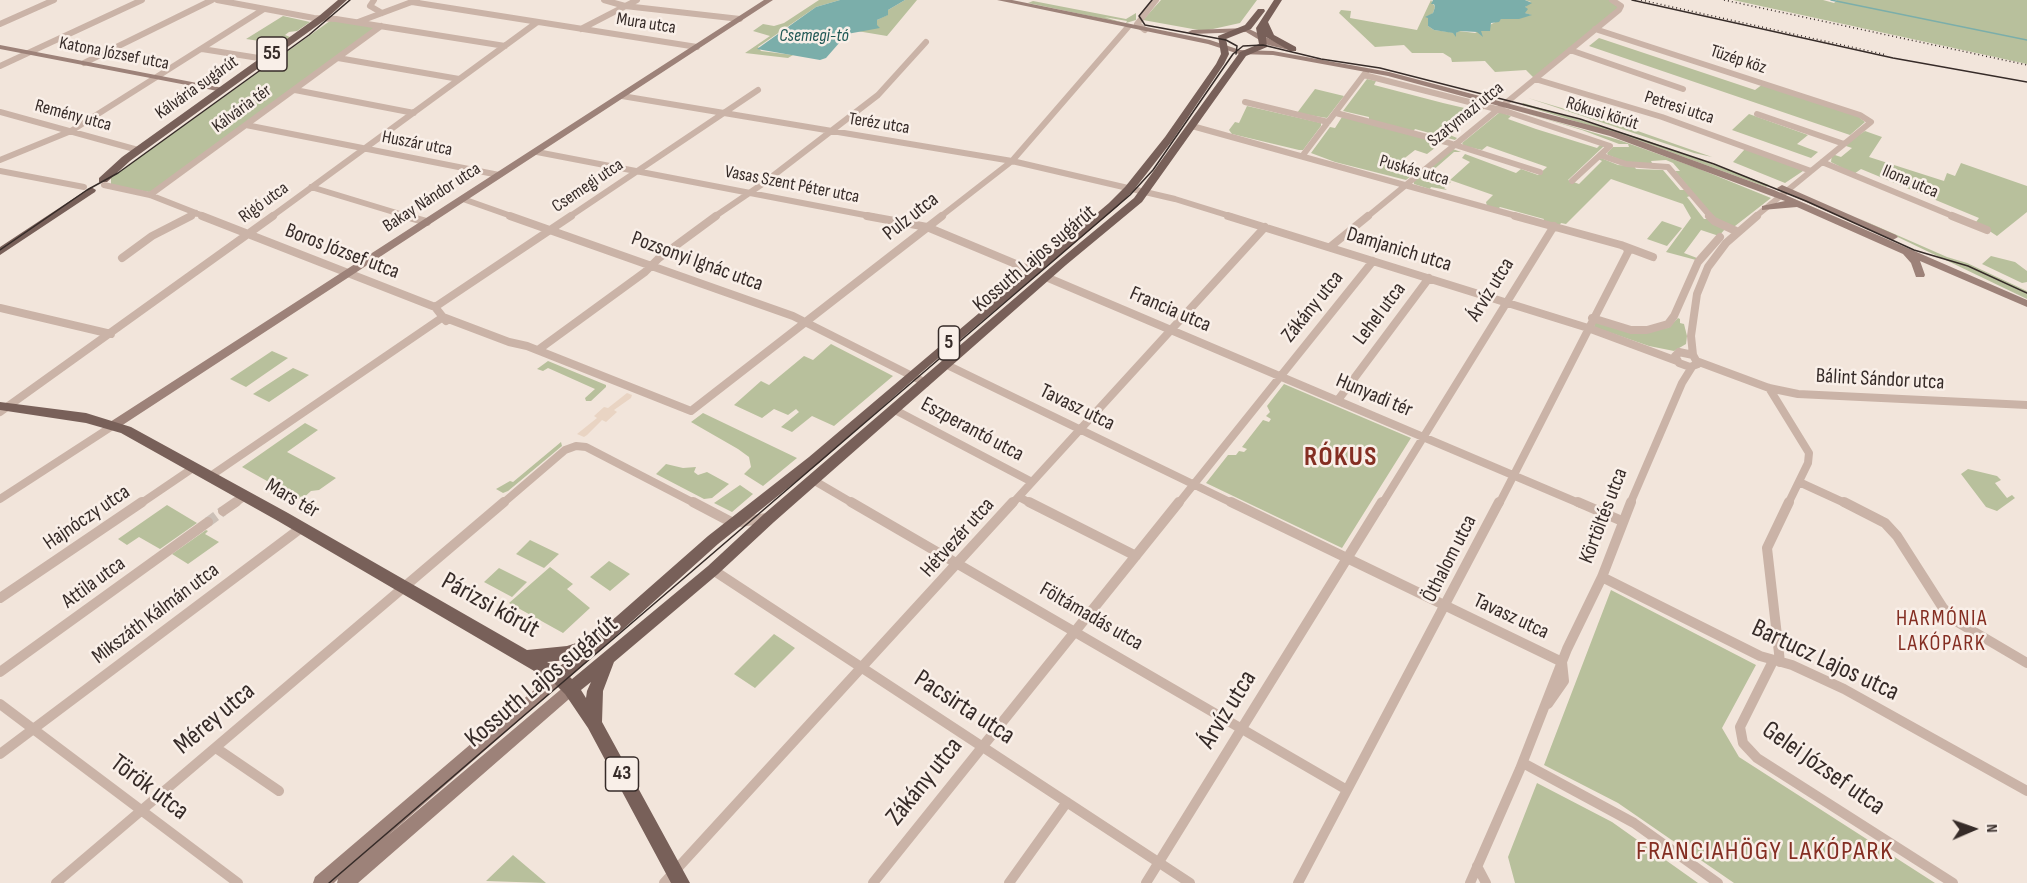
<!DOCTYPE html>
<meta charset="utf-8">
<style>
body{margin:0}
#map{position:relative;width:2027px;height:883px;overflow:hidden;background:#f2e5db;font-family:"Sofia Sans Condensed",sans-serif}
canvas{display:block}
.north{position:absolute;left:1943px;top:799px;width:60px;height:60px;-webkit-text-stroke:4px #f9efe8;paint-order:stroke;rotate:88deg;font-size:16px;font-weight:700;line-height:24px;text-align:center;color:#362b28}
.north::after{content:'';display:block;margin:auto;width:21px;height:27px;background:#362b28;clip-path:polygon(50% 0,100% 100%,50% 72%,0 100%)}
</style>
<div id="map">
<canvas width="2027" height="883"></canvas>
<div class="north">N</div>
</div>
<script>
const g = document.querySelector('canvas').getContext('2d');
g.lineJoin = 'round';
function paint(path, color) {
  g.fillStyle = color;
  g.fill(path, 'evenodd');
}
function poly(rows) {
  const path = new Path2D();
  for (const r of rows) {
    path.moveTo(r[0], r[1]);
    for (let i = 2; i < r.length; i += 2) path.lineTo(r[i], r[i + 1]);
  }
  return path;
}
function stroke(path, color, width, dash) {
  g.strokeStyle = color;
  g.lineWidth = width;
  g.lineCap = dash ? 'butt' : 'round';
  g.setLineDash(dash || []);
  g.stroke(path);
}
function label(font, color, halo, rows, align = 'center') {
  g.font = font + ' "Sofia Sans Condensed",sans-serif';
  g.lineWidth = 5;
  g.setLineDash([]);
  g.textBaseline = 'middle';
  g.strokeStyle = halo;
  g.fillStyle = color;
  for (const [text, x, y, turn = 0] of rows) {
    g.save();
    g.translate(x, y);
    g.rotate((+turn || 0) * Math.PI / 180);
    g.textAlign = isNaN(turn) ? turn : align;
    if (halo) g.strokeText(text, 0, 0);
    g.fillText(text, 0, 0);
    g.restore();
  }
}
paint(poly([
 [819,0,840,0,816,7,758,47,761,51,793,55,788,58,745,53,770,36,753,31,763,24,774,26,784,23],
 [905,0,917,0,887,36,857,31,877,25,877,20,887,15,888,10],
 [1161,0,1257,0,1240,23,1204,31,1143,20],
 [1431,0,1435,7,1433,13,1428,17,1428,26,1434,30,1456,33,1459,31,1475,33,1501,19,1531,15,1525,13,1525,7,1531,2,1525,0,1612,0,1621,6,1535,79,1526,70,1495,72,1485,61,1452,62,1451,58,1443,53,1412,53,1404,45,1375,47,1339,13,1341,10,1351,11,1350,18,1417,30],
 [1733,0,1823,0,1834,3,1837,0,2027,0,2027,64],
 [1033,1,1126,19,1136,13,1136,20,1126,23,1127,21,1104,17,1124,23,1028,3],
 [283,16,310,22,297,31,289,32,285,35,290,37,280,44,246,39],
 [334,18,381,26,159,189,149,192,114,186,111,184,111,178],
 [1599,38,1755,90,1763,84,1855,114,1865,122,1850,135,1589,46],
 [1367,79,1376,81,1374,85,1443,103,1473,110,1476,104,1486,107,1473,118,1459,113,1438,130,1457,138,1455,140,1415,129,1413,132,1369,121,1369,117,1343,111],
 [1315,89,1344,96,1327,118,1297,113],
 [1528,98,1632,129,1712,157,1694,153],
 [1523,103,1643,139,1769,185,1766,187,1640,141,1522,105],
 [1247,106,1321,123,1321,126,1303,150,1299,150,1232,134,1229,130,1235,122,1239,123],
 [1512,109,1619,140,1697,168,1771,198,1735,226,1730,226,1717,222,1675,171,1680,171,1673,163,1666,160,1651,161,1652,163,1629,163,1608,155,1607,153,1613,147,1629,147,1628,144,1619,144,1582,130],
 [1500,112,1511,116,1508,119,1536,129,1597,148,1601,144,1604,146,1568,180,1579,184,1602,161,1598,159,1601,158,1618,165,1634,166,1636,169,1663,170,1680,190,1685,190,1690,196,1687,197,1704,219,1709,219,1725,229,1719,236,1701,230,1684,253,1697,258,1696,260,1666,252,1691,218,1683,204,1611,179,1566,224,1561,223,1559,226,1543,221,1544,219,1500,207,1498,209,1487,206,1486,202,1493,195,1450,180,1470,162,1462,158,1465,154,1516,173,1521,169,1538,175,1547,167,1487,146,1482,150,1464,146,1462,143],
 [1749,114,1808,135,1797,144,1818,152,1811,158,1732,130],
 [1342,117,1438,142,1440,144,1427,154,1415,150,1392,168,1411,176,1406,180,1335,162,1311,153,1330,127,1335,128],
 [1865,131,1882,137,1869,157,1944,181,1947,173,1955,176,1961,163,2027,186,2027,212,1997,236,1976,222,1979,218,1861,169,1854,174,1831,162,1832,154,1841,157,1852,148,1843,145],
 [1453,149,1461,152,1454,152,1431,172,1451,182,1444,188,1447,190,1431,187,1430,189,1414,184,1414,181],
 [1745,149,1802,170,1803,171,1785,183,1733,162],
 [1858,218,1947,257,1967,263,2027,291,2027,299],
 [1662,221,1682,228,1667,246,1647,239],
 [1991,256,2015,262,2027,271,2027,282,2022,283,1982,264],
 [1678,318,1680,319,1680,323,1684,324,1687,336,1686,344,1674,351,1649,346,1594,327,1595,322,1624,330,1668,328],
 [831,344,893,376,834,426,812,416,792,432,781,427,799,412,796,409,788,415,774,409,762,418,734,405,761,381,769,385,804,356,813,360],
 [272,351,288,358,246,387,230,379],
 [548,361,606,385,606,387,591,401,586,401,585,398,595,389,548,368,543,371,537,369],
 [293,368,309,375,269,402,253,394],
 [1284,384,1411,438,1342,548,1206,483,1228,455,1236,455,1239,451,1244,452,1247,449,1242,447,1263,420,1269,422,1271,419,1266,416,1270,412,1267,406],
 [703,413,797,458,763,486,744,474,751,467,749,457,738,449,691,422],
 [305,423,318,430,287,452,336,478,319,490,311,491,301,500,242,467],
 [561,442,562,446,508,491,503,493,496,489,510,481,513,482],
 [666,464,683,468,696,467,694,472,698,475,707,472,729,484,712,498,704,499,656,474],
 [1968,469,1997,476,2001,480,1995,483,2007,498,2012,495,2015,498,1997,511,1986,507,1961,474],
 [740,485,753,494,732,512,714,503],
 [167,505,197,523,160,549,139,537,127,545,118,539],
 [206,530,208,531,205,534,219,542,188,564,172,554],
 [530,540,559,554,544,568,516,554],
 [609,561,630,574,610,591,590,577],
 [550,567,573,584,567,589,590,608,563,633,509,603],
 [499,568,527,582,512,597,484,582],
 [1611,590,1756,665,1722,728,1739,757,1935,883,1734,883,1618,803,1544,765],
 [774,634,795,648,755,688,734,674],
 [1537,783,1612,822,1698,883,1515,883,1508,857],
 [513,855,546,883,486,881]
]), '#b8c09c');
paint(poly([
 [627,393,632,395,631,398,614,410,617,412,606,422,602,420,587,435,584,437,577,434,597,418,594,416,604,407,608,408]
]), '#e9d4c3');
paint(poly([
 [840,0,905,0,888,10,888,15,877,20,877,25,880,28,847,34,826,58,820,60,757,49,816,7],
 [1433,0,1525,0,1532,3,1525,7,1528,9,1525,13,1532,15,1519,19,1501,19,1499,22,1491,23,1490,31,1481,31,1483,37,1477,32,1460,31,1456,33,1456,37,1453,33,1434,30,1428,26,1428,18,1425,17,1433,13,1435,7,1434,4,1431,4]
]), '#7baeaa');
stroke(poly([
 [1831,0,2027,40]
]), '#7baeaa', 1.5);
stroke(poly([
 [208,522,223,511]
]), '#ccc0b7', 10, [10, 5]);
stroke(poly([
 [217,0,314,18,336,19,505,46],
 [374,0,370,6,382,13],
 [604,0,625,6,740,19],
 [412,2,697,47],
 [358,22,417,0],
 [0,24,54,0],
 [581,29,637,0],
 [1595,29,1860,115,1871,122,1755,217],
 [1145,30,1137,24,1156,0],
 [202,49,265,59],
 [1570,50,1683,89],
 [338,58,459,79],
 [84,63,212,0],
 [0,66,142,0],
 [1364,75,1508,112,1610,146,1572,181],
 [1535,79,1662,117,1811,171],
 [295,90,414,113],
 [622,96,1012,161,1175,199,1233,217],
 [1245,102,1328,122],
 [0,112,138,150],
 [1336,113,1446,142,1540,172],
 [1757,114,1844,144],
 [246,125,499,175],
 [1192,126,1520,217],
 [537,152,875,217],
 [1303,155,1366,72],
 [1600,155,1626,164,1668,167,1711,217],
 [0,160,71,131,264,9],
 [1822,162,1955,217],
 [0,171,84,187],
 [104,185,150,195,206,217],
 [311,187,410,217],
 [150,195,381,26],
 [463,199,514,217],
 [188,217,196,213],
 [271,217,536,23],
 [569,217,758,90],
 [714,217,761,185,878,95,926,42],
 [940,217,1012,161,1128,27],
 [1367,217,1619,10,1621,6,1612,0]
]), '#cab3a7', 6);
stroke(poly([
 [202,216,435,307,446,321],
 [405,216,427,222],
 [510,216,793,316,926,383],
 [867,216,927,227,1035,272],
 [1228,216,1588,328,1677,361],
 [1515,216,1621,245,1653,257],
 [1709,216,1714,221,1736,231],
 [1952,216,1987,230],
 [1330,247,1368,216],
 [122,258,152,236,191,216],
 [1046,277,1581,504],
 [435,307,571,216],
 [0,308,111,334],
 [1592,318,1631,330,1647,330,1668,324,1674,316,1698,262,1720,237],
 [538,350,645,272,659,258,716,216],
 [1679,352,1693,355,1698,364,1690,367,1679,363,1675,356,1679,352],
 [1693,355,1691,336,1697,294,1708,267,1726,243,1757,216],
 [1699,362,1769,388,1798,394,2027,405],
 [945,364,1234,504],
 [1769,388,1809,453,1808,463,1788,504],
 [1338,400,1429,278],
 [895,410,1032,482],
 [0,412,273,216],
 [209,477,443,317,509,342,527,346,691,411,942,216],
 [813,480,854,504],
 [1799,482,1847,504],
 [1019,497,1032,504],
 [0,499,114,425],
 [140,504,193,468],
 [234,504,245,496],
 [502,504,565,450,576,446,586,447,696,504],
 [1012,504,1265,227],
 [1178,504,1373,261],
 [1382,504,1554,226],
 [1499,504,1628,252,1627,249],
 [1630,504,1682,383,1692,367]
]), '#cab3a7', 8);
stroke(poly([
 [693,502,733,523,767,518],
 [851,502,1347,790],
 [1029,502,1136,556],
 [1231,502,1562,662],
 [1578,502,1622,521],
 [1844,502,1885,523,1897,536,1943,608,1954,620,2027,663],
 [223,511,236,502],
 [713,570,1190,883],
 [1602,577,1760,656,1792,665,1844,689,2027,791],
 [0,598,142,502],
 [1773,661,1740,727,1743,743,1757,758,1953,883],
 [1780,662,1767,548,1789,502],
 [0,672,208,522],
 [0,704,238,883],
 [1548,704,1564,681,1562,662],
 [216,748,279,791],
 [0,754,301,528],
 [1523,763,1634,823,1718,883],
 [1477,866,1486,883],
 [56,883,504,502],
 [664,883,1013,502],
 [873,883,1179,502],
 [1009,883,1067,802],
 [1146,883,1382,502],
 [1298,883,1499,502],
 [1470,883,1520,769,1567,649,1602,577,1631,502]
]), '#cab3a7', 10);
paint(poly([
 [764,0,773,0,118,428,110,428,108,425,110,422,764,0],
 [997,0,1012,0,1210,40,1240,50,1273,51,1389,72,1616,132,1774,190,2027,300,2027,307,1920,261,1925,275,1924,277,1916,277,1911,263,1903,254,1797,207,1762,210,1762,206,1785,201,1610,136,1388,76,1273,55,1239,54,1208,44,997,0],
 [1247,28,1274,41,1297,49,1293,51,1268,45,1246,32,1192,34,1188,32,1192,30,1247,28],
 [0,45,223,88,227,90,223,92,0,49,0,45],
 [1782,185,1896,235,1898,237,1893,240,1890,239,1779,190,1777,188,1782,185],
 [559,671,564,673,566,677,564,681,385,838,566,685,571,683,576,685,578,689,576,693,358,883,337,883,338,879,334,883,313,883,315,877,554,673,559,671]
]), '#9d8279');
paint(poly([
 [338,0,347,0,325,20,130,161,107,182,99,182,99,178,122,157,319,16,338,0],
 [1274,0,1282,0,1268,22,1274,35,1296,47,1296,51,1290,51,1266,37,1267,47,1246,56,1142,202,1066,265,774,522,718,574,614,662,603,691,602,722,690,883,671,883,588,728,565,694,553,682,278,521,121,433,86,423,0,410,0,402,86,413,131,427,288,513,527,650,567,646,592,638,708,536,809,457,1109,203,1125,187,1165,137,1216,64,1221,54,1218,36,1245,25,1258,9,1264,9,1265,11,1251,29,1226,39,1229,54,1224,64,1172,141,1133,191,1117,207,922,372,819,463,718,544,570,677,572,679,708,566,764,514,1058,261,1134,198,1240,52,1259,44,1256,28,1274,0],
 [567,660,558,668,547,662,567,660],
 [591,682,587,691,586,698,581,690,591,682],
 [91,187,96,190,95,192,0,255,0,247,91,187]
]), '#786059');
stroke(poly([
 [1152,0,1139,16,1145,25,1226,40,1237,46,1236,54],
 [1632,0,1893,58,2027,82],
 [0,250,87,190,118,173,309,35,350,0],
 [329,883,1130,195,1153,170,1233,54,1243,46,1263,45,1321,59,1380,68,1580,119,1714,164,1806,201,1914,250,1968,266,2027,293]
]), '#362b28', 1.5);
stroke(poly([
 [1641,0,1887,55],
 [1724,0,2027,65]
]), '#362b28', 1.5, [1, 3]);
label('18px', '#362b28', '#f9efe8', [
 ["Mura utca",646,24,9],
 ["Katona József utca",114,54,11],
 ["Tüzép köz",1738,60,18],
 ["Kálvária sugárút",197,88,-35],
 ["Petresi utca",1679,108,18],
 ["Kálvária tér",242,109,-36],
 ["Rókusi körút",1602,114,17],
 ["Szatymazi utca",1466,115,-39],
 ["Remény utca",73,116,15],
 ["Teréz utca",879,124,9],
 ["Huszár utca",417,144,11],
 ["Puskás utca",1414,171,16],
 ["Ilona utca",1910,182,23],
 ["Vasas Szent Péter utca",792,185,11],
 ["Csemegi utca",588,186,-34],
 ["Bakay Nándor utca",432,198,-33],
 ["Rigó utca",264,203,-36]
]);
label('italic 18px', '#1e5754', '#f9efe8', [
 ["Csemegi-tó",814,36]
]);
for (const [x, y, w] of [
 [272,54,30],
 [949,343,21],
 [622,774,33]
]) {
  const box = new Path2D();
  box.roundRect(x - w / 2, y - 17, w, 34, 4.5);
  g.fillStyle = '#f9efe8';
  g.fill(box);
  stroke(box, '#362b28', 1.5);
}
label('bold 20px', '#362b28', null, [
 ["55",272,54],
 ["5",949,343],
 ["43",622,774]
]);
label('21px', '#362b28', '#f9efe8', [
 ["Pulz utca",911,217,-38],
 ["Damjanich utca",1399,250,17],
 ["Boros József utca",342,252,21],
 ["Kossuth Lajos sugárút",1035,259,-40],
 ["Pozsonyi Ignác utca",697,262,20],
 ["Árvíz utca",1491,290,-58],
 ["Zákány utca",1313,307,-51],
 ["Francia utca",1170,310,23],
 ["Lehel utca",1380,314,-53],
 ["Bálint Sándor utca",1880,380,3],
 ["Hunyadi tér",1374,396,23],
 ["Tavasz utca",1077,408,26],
 ["Eszperantó utca",972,430,28],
 ["Mars tér",292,499,30],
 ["Körtöltés utca",1604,516,-69],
 ["Hajnóczy utca",87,518,-34],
 ["Hétvezér utca",958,538,-48],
 ["Öthalom utca",1450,559,-63],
 ["Attila utca",94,583,-36],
 ["Mikszáth Kálmán utca",156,614,-37],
 ["Föltámadás utca",1091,617,30],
 ["Tavasz utca",1511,617,25]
]);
g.letterSpacing = '1.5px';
label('22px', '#842e22', '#f9efe8', [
 ["HARMÓNIA",1942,619],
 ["LAKÓPARK",1942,644]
]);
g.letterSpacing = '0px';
label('26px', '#362b28', '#f9efe8', [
 ["Párizsi körút",490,606,29],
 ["Bartucz Lajos utca",1825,661,25],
 ["Kossuth Lajos sugárút",542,682,-40],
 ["Pacsirta utca",964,708,33],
 ["Árvíz utca",1228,710,-58],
 ["Mérey utca",215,719,-40],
 ["Gelei József utca",1823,769,35],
 ["Zákány utca",925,782,-51],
 ["Török utca",149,788,37]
]);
g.letterSpacing = '1.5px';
label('bold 27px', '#842e22', '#f9efe8', [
 ["RÓKUS",1341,458]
]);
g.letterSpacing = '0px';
g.letterSpacing = '1.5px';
label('27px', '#842e22', '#f9efe8', [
 ["FRANCIAHÖGY LAKÓPARK",1765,852]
]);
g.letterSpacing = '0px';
</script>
